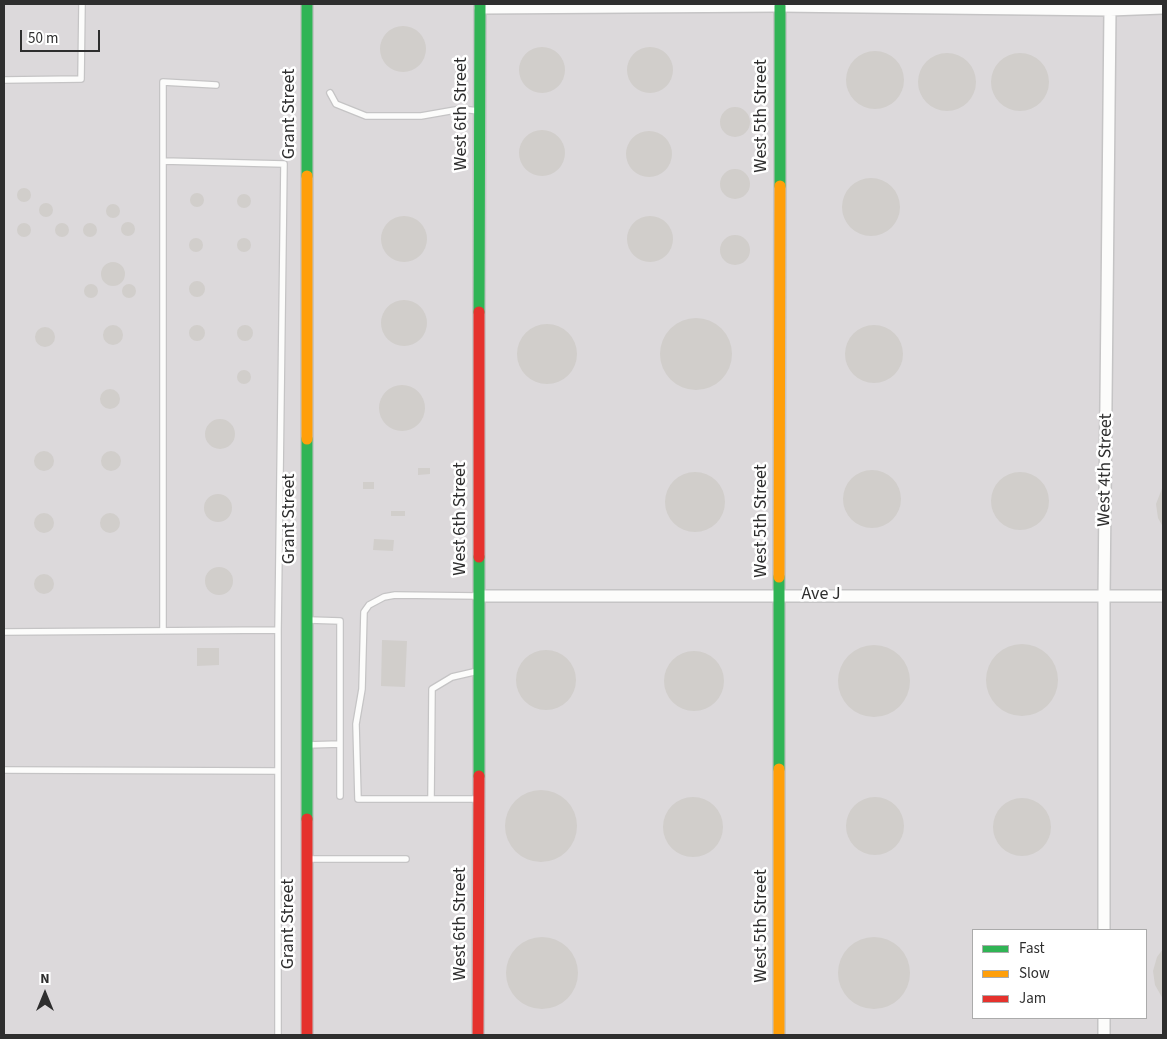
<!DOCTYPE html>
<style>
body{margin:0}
#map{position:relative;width:1167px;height:1039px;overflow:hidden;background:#ece8e4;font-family:"Source Sans 3",sans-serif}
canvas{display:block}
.frame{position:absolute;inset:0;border:5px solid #2e2e2e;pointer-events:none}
.legend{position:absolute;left:972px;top:929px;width:175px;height:90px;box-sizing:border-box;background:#fff;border:1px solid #ababab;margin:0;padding:6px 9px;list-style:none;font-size:15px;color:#2e2e2e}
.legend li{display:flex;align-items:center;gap:10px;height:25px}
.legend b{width:25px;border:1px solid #ababab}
.north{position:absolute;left:20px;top:969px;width:50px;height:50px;-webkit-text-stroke:4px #fff;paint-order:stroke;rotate:0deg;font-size:14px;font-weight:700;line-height:20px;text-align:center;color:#2e2e2e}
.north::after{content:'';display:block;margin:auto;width:18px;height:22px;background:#2e2e2e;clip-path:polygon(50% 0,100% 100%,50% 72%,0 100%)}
.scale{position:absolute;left:20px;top:30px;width:80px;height:22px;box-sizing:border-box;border:2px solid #2e2e2e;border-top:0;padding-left:6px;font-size:15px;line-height:18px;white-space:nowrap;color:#2e2e2e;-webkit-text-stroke:4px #fff;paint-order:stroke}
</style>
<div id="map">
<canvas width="1167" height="1039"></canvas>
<div class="frame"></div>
<ul class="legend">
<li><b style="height:6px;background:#30b455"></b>Fast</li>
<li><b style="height:6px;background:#ff9f0a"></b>Slow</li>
<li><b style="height:6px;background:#e5322d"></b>Jam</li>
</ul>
<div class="north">N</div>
<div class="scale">50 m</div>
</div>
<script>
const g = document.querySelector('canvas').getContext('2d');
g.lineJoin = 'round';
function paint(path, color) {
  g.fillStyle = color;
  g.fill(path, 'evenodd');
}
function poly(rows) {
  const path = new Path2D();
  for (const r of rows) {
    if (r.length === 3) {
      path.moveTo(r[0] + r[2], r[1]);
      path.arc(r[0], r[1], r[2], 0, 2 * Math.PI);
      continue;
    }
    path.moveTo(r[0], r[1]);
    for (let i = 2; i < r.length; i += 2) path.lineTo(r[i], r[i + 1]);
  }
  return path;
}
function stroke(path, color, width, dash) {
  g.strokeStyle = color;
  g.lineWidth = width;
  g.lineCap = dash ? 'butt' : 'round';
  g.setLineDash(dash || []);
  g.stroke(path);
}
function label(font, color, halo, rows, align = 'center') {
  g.font = font + ' "Source Sans 3",sans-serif';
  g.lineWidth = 5;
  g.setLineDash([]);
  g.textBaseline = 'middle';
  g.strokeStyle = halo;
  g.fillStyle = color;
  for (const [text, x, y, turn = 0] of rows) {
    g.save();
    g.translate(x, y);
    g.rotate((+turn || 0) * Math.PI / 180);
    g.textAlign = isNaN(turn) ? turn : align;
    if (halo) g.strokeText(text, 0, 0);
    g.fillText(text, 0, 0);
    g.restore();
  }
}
paint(poly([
 [4,4,1163,4,1163,1035,4,1035],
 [973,930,1146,930,1146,1018,973,1018]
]), '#dcd9db');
paint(poly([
 [403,49,23],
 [542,70,23],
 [650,70,23],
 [875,80,29],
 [947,82,29],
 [1020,82,29],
 [735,122,15],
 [542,153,23],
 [649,154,23],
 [735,184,15],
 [871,207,29],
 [24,195,7],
 [197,200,7],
 [244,201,7],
 [46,210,7],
 [113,211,7],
 [650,239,23],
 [404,239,23],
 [128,229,7],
 [90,230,7],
 [62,230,7],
 [24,230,7],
 [735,250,15],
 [244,245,7],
 [196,245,7],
 [113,274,12],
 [197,289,8],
 [91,291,7],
 [129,291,7],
 [404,323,23],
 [696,354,36],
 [547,354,30],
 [113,335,10],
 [874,354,29],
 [197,333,8],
 [245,333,8],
 [45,337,10],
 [244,377,7],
 [402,408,23],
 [110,399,10],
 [220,434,15],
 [111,461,10],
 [44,461,10],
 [418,468,430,468,430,474,418,475],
 [872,499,29],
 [1020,501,29],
 [695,502,30],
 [363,482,374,482,374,489,363,489],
 [1163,486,1163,527,1158,518,1156,504],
 [218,508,14],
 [391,511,405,511,405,516,391,516],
 [110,523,10],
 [44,523,10],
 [374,539,394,540,393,551,373,550],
 [219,581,14],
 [44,584,10],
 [382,640,407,641,405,687,381,686],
 [1022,680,36],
 [874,681,36],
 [197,648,219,648,219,665,197,666],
 [546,680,30],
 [694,681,30],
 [541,826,36],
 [875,826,29],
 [693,827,30],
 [1022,827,29],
 [542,973,36],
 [874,973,36],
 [1163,949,1163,999,1155,985,1153,971,1157,957]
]), '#d1cecb');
const lane = poly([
 [4,80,81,79,82,4],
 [330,93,336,104,366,116,421,116,461,109,479,111],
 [163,161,284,164,278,630,278,1035],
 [309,620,340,621,340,796],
 [163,630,163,82,216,85],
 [4,632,278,630],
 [307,745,340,744],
 [4,770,278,771],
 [431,799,432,689,452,677,478,671],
 [478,799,358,799,356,724,362,689,364,612,369,605,384,597,395,595,478,596],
 [309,859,406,859]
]);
const street = poly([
 [480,8,780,6,1110,10,1163,8],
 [478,596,1163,596],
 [1104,930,1104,596,1110,10],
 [1104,1018,1104,1035]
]);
const fast = poly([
 [307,4,307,176],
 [780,186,780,6],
 [479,312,480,4],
 [307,439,307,819],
 [779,769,779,577],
 [479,776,479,557]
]);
const slow = poly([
 [307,176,307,439],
 [779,577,780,186],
 [779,1035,779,769]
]);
const jam = poly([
 [479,557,479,312],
 [307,819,307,1035],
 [478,1035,479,776]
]);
stroke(lane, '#c5c4c5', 8);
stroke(street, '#c5c4c5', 14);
stroke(fast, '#c5c4c5', 14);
stroke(slow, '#c5c4c5', 14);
stroke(jam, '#c5c4c5', 14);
stroke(lane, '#fcfcfb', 5.5);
stroke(street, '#fcfcfb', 11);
stroke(fast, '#30b455', 11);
stroke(slow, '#ff9f0a', 11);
stroke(jam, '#e5322d', 11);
label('18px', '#2e2e2e', '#fff', [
 ["Grant Street",290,114,-90],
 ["West 6th Street",462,114,-90],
 ["West 5th Street",762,116,-90],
 ["West 4th Street",1106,470,-89],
 ["Grant Street",290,519,-90],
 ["West 6th Street",461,519,-90],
 ["West 5th Street",762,521,-90],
 ["Ave J",821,595],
 ["Grant Street",289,924,-90],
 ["West 6th Street",461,924,-90],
 ["West 5th Street",762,926,-90]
]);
</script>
